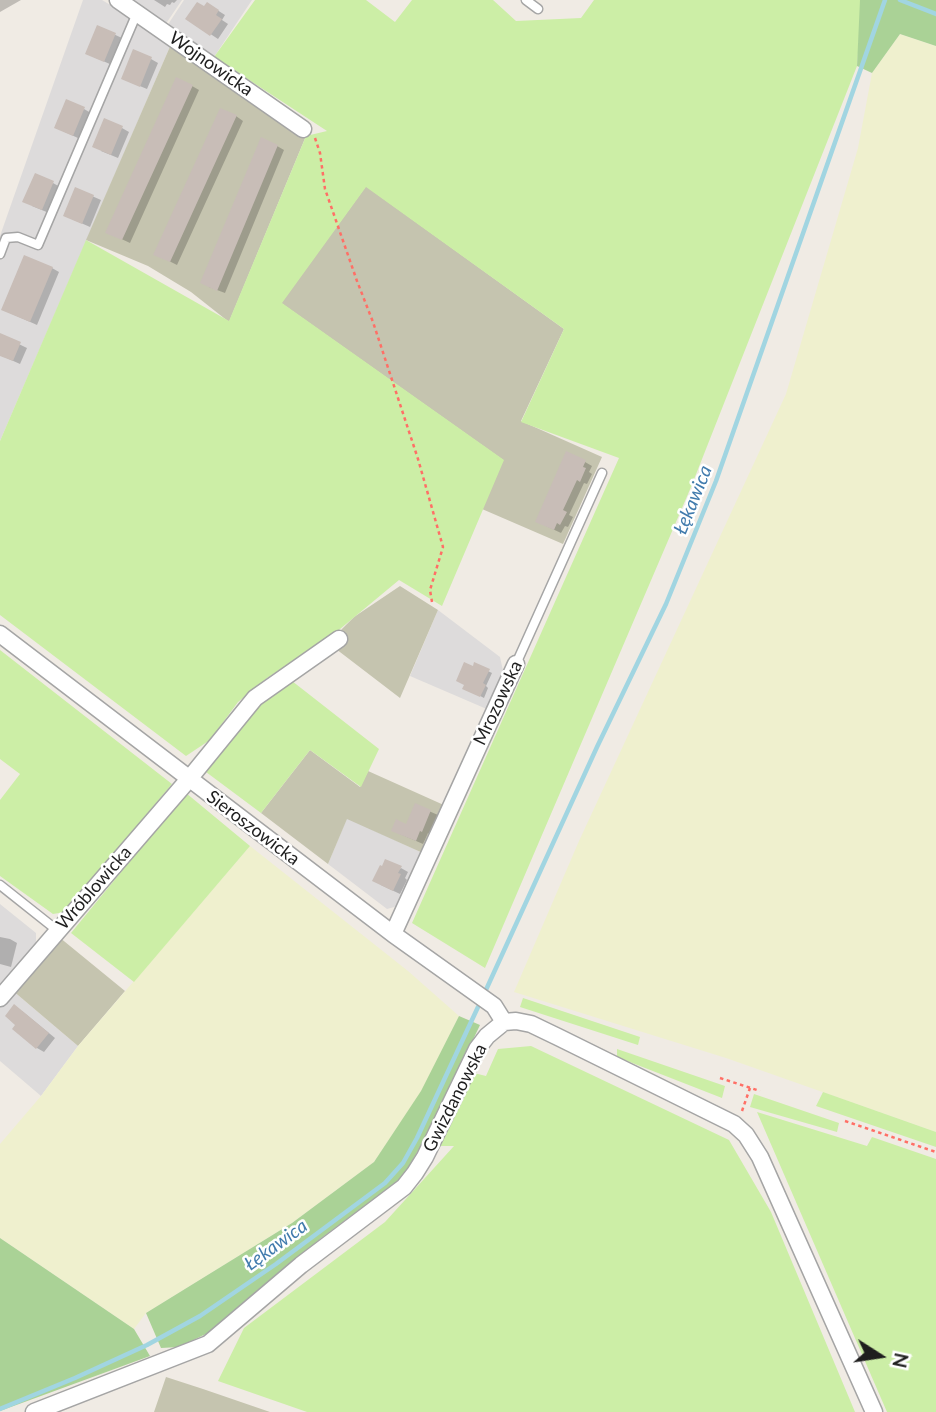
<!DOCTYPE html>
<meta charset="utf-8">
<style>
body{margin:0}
#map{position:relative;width:936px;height:1412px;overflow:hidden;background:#f0ebe4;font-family:Lato,sans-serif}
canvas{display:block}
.north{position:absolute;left:845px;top:1321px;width:70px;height:70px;-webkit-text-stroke:5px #fff;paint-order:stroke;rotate:102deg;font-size:19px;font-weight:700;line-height:28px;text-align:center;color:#1e1e1e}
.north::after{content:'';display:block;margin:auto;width:24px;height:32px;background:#1e1e1e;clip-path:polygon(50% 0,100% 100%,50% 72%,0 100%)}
</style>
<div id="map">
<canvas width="936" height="1412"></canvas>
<div class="north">N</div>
</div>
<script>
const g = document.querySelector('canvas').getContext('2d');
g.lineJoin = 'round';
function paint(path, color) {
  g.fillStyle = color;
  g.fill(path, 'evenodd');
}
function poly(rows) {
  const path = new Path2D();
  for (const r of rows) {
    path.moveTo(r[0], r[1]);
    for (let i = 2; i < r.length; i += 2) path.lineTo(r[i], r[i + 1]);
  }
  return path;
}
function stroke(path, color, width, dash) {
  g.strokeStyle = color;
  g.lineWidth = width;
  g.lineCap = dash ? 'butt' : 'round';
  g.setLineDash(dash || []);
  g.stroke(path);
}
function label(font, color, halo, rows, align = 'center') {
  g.font = font + ' Lato,sans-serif';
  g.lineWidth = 5;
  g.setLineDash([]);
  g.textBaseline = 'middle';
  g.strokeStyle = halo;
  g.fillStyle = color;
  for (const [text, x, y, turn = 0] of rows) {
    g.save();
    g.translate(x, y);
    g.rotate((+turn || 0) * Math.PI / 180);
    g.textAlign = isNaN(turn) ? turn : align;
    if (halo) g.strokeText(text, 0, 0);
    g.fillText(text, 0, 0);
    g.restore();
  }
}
paint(poly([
 [83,0,102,0,172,42,0,441,0,236],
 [130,0,182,0,165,25],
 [184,0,252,0,214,57,167,26],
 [438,610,500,657,504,675,489,710,410,676],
 [347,818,425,854,401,905,387,909,328,864],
 [0,904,36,933,36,945,0,988],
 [12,990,78,1046,41,1096,0,1061,0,1005]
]), '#dddbdb');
paint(poly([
 [172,42,306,136,229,322,191,292,148,266,86,240],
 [366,186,564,329,521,421,602,457,563,544,482,509,503,460,281,303],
 [400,586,438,610,400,698,336,649,337,634,354,617],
 [310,750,360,787,368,771,446,806,425,854,347,819,328,864,261,813],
 [59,937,125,991,78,1046,12,990],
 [166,1377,203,1389,270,1412,154,1412]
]), '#c5c4af');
paint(poly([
 [900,34,936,46,936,1132,726,1058,514,992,579,841,786,394,858,148,872,73],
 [250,846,408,971,459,1016,422,1091,374,1162,292,1223,146,1313,134,1329,0,1238,0,1144,41,1096,78,1046]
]), '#eff0ce');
paint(poly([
 [255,0,366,0,395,22,412,0,493,0,516,21,581,18,594,0,862,0,857,66,691,487,485,968,412,923,619,458,521,422,564,329,366,187,282,303,504,460,442,606,399,580,334,634,267,678,238,702,210,740,186,756,0,615,0,441,86,240,229,321,306,136,327,131,214,57],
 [0,650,172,784,65,912,53,914,0,876,0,800,20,774,0,759],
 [292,681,379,749,361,787,310,750,261,813,206,772,213,757,257,705],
 [186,793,250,846,134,982,71,933],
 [523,998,640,1037,638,1045,520,1007],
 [531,1046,729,1140,771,1212,855,1412,307,1412,218,1381,244,1328,385,1222,454,1146,439,1146,443,1133,474,1073,486,1076,498,1049],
 [617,1049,725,1086,722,1098,617,1057],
 [823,1092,936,1132,936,1147,816,1106],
 [754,1094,839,1123,837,1132,750,1107],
 [757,1112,867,1146,872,1137,936,1159,936,1412,887,1412]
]), '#cceea6');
paint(poly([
 [860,0,936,0,936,46,900,34,872,73,857,66],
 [459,1016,480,1025,432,1126,403,1177,320,1239,212,1331,179,1347,161,1348,146,1313,292,1223,374,1162,421,1091],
 [0,1238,134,1329,150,1356,0,1411]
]), '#aad296');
paint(poly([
 [0,0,21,0,0,12],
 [154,0,177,0,174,3,172,2,170,5,167,4,165,7],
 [205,8,214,8,225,15,222,20,228,24,218,39,188,19],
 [98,27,122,38,112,65,94,57],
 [151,59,158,63,147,89,130,82],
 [192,86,199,90,130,243,115,236],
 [84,109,91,113,80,139,63,131],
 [236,116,243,121,177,265,163,258],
 [122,128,129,132,118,158,101,151],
 [277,146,284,150,225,293,209,287],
 [53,183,60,187,49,213,32,206],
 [76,189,101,200,90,227,72,219],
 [52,268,59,272,37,325,10,313],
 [0,335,27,348,20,364,0,355],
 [585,462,592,466,589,472,592,474,587,484,584,483,569,515,573,517,568,527,565,526,561,533,544,525],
 [475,665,492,673,486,686,488,688,484,698,465,688],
 [415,805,438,815,430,834,428,833,423,844,400,834,407,826],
 [401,868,408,872,405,878,407,880,400,894,381,885],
 [0,937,10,939,17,943,11,967,0,964],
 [22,1011,55,1038,44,1052,37,1048,17,1025]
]), '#0003');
stroke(poly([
 [900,0,936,14],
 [485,992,597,747,666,604,716,481,885,0],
 [0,1409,75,1378,147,1345,200,1316,276,1264,385,1183,403,1163,417,1138,478,1007]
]), '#a1d5e1', 4.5);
paint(poly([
 [197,2,204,6,207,2,219,10,216,15,222,19,210,36,185,19],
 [97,25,116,33,104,62,85,54],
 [133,49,152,57,140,87,121,79],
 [176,77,193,85,122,240,105,233],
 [66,99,85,107,73,136,54,128],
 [220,108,237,115,170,262,153,255],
 [104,118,123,126,111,155,92,147],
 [261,137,278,145,217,291,200,283],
 [35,173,54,181,42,210,22,202],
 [75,187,94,195,82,224,63,216],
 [24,255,53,267,30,322,1,310],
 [0,333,21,342,13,361,0,356],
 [566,451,586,460,583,467,586,468,580,482,577,480,563,510,567,512,560,525,557,523,554,530,535,522],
 [464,662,473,666,474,662,490,669,483,683,486,685,480,697,462,689,464,685,456,681],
 [415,803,431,810,422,832,420,831,416,841,391,831,396,819,406,824],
 [385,859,402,866,398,873,401,874,393,891,372,881,380,865,382,866],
 [14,1004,49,1033,36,1049,12,1029,15,1025,5,1016]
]), '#c8bdb7');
const lane = poly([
 [526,0,538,9],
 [0,254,6,238,18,237,38,245,137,13],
 [516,664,602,473],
 [0,885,58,931]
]);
const street = poly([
 [118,0,303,129],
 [0,634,393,934,494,1006,504,1022],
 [393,934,516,664],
 [0,998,189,779,255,698,339,639],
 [34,1412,208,1344,301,1265,404,1187,415,1173,425,1157,477,1049,487,1036,504,1022,516,1021,531,1024,558,1037,734,1124,746,1135,760,1157,874,1412]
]);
stroke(lane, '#a5a5a5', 11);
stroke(street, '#a5a5a5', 19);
stroke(poly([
 [315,138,320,153,325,189,357,281,373,322,418,459,443,547,430,590,432,602],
 [720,1078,760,1091],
 [742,1111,750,1088],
 [845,1121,936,1152]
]), '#ff6f66', 2.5, [3.5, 3.5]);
stroke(lane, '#fff', 8);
stroke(street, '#fff', 16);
label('18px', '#1e1e1e', '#fff', [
 ["Wojnowicka",211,64,35],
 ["Mrozowska",498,703,-65],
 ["Sieroszowicka",253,828,37],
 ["Wróblowicka",94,888,-49],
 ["Gwizdanowska",455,1098,-63]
]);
label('italic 19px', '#417bad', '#fff', [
 ["Łękawica",693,500,-68],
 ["Łękawica",276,1245,-36]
]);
</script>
